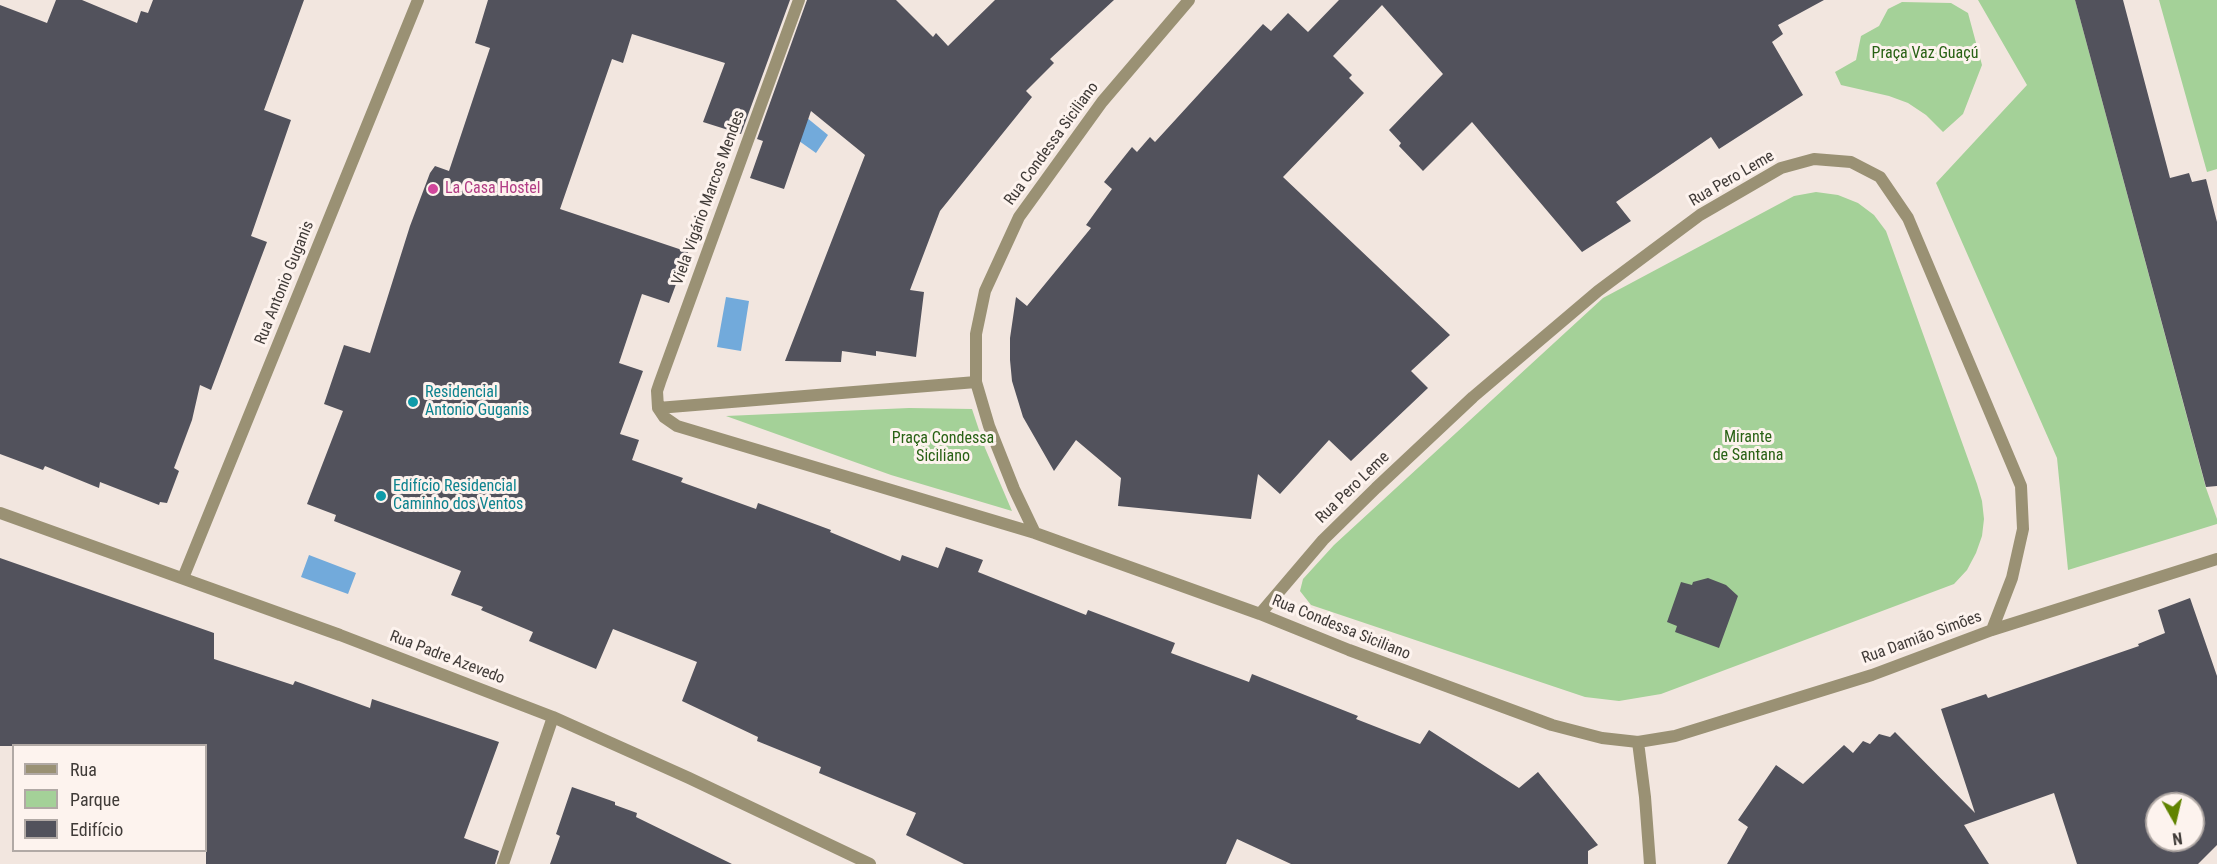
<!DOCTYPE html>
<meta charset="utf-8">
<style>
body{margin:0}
#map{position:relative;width:2217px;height:864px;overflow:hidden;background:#f2e6df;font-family:"Roboto Condensed",sans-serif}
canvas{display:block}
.legend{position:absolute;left:12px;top:744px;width:195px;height:108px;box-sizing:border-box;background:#fdf3ee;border:2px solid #b1a9a5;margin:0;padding:8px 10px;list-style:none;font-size:18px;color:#403b38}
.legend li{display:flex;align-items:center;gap:12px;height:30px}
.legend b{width:30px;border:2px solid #b1a9a5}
.north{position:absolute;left:2145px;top:792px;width:60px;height:60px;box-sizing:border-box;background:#fdf3ee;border:2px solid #b1a9a5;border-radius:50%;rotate:172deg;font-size:16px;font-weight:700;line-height:24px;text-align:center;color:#403b38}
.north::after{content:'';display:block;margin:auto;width:21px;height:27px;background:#608300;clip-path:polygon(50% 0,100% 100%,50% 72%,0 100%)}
</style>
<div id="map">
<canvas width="2217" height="864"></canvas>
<ul class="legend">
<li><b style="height:8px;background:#9a9174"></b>Rua</li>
<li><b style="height:16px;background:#a4d198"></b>Parque</li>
<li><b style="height:16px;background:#52525c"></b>Edifício</li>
</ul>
<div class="north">N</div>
</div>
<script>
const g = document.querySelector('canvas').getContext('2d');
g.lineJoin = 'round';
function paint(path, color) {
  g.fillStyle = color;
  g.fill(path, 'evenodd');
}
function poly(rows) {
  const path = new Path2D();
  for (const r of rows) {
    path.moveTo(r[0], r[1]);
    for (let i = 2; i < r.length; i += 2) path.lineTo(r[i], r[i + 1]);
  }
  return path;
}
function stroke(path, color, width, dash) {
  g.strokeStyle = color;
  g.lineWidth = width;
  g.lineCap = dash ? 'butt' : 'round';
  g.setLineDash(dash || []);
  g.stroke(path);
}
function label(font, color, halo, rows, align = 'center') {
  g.font = font + ' "Roboto Condensed",sans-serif';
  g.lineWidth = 6;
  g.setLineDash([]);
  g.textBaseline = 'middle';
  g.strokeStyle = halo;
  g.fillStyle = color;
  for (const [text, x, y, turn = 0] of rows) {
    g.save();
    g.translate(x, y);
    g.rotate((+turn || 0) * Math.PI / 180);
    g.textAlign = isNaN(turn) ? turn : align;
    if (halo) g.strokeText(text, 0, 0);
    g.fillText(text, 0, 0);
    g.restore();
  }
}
paint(poly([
 [1978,0,2075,0,2206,488,2217,519,2217,524,2068,570,2057,458,1936,183,2027,85],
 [2159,0,2217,0,2217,169,2207,172],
 [1902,2,1951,3,1968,13,1982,65,1963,114,1943,132,1926,115,1908,103,1889,96,1841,85,1835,72,1856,60,1861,36,1879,26,1888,9],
 [1816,192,1838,195,1858,203,1874,215,1886,231,1977,484,1982,501,1984,519,1982,536,1976,553,1967,570,1954,584,1661,694,1619,701,1585,697,1311,605,1300,591,1303,579,1334,545,1603,298,1794,196],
 [909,408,972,409,985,448,1012,511,891,475,726,416]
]), '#a4d198');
paint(poly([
 [790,104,828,135,816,153,778,126],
 [726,297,749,301,741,351,717,347],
 [309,555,356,573,348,594,301,577]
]), '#72aadb');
paint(poly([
 [56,0,82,0,137,23,141,11,148,13,153,0,304,0,264,110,291,120,251,236,267,242,211,390,200,385,192,420,174,468,179,471,167,503,160,502,159,505,100,482,99,488,45,466,43,470,0,454,0,5,47,23],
 [488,0,790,0,741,134,703,122,725,63,632,34,623,63,612,59,560,209,688,252,669,303,642,294,619,363,643,371,620,434,639,440,632,460,683,478,681,482,756,509,758,503,831,530,830,532,900,561,902,555,938,568,946,547,983,560,978,572,1086,615,1088,610,1175,643,1171,653,1249,682,1252,674,1358,716,1356,719,1420,744,1429,730,1519,788,1538,772,1598,845,1588,851,1588,864,1291,864,1237,839,1226,864,964,864,906,835,916,813,819,773,821,767,757,741,758,737,682,701,697,662,613,629,596,669,529,641,533,632,481,610,483,607,451,595,461,571,334,521,336,515,307,504,343,411,324,404,344,345,370,353,410,226,430,173,435,166,449,171,490,48,475,43],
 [807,0,896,0,933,37,936,33,948,46,995,0,1114,0,1050,59,1054,63,1026,91,1032,97,940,211,910,290,924,292,916,357,876,351,876,356,842,351,841,362,785,361,865,155,811,111,784,189,750,178,763,141,757,139],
 [1339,0,1824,0,1778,25,1783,34,1772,42,1803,95,1719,149,1711,137,1616,202,1631,221,1582,252,1472,122,1423,171,1399,146,1401,143,1389,130,1443,74,1382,5,1333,56,1352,75,1349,78,1364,93,1283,177,1450,335,1411,371,1428,388,1351,461,1329,440,1280,494,1258,474,1251,519,1118,506,1121,478,1076,440,1054,471,1023,417,1012,381,1010,360,1010,338,1016,297,1027,306,1091,228,1086,225,1112,189,1104,182,1132,147,1137,152,1150,137,1155,142,1263,24,1271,31,1288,13,1308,32],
 [2075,0,2123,0,2170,178,2189,173,2192,182,2206,179,2217,222,2217,486,2206,487],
 [0,558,214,633,214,659,293,685,295,681,370,708,372,699,499,742,464,838,499,851,495,864,206,864,206,746,0,746],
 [1708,578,1726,585,1738,596,1719,648,1675,632,1677,626,1667,622,1681,582,1692,585,1693,582],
 [2190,598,2217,676,2217,845,2198,864,2077,864,2054,793,1964,825,1989,864,1727,864,1748,827,1738,820,1776,765,1803,784,1844,745,1853,753,1863,741,1870,744,1879,734,1890,737,1895,732,1975,813,1941,709,1986,694,1988,698,2139,646,2138,644,2165,633,2158,610],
 [2157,804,2193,804,2193,840,2157,840],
 [572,787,615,802,615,805,637,813,636,817,732,864,550,864,560,836,556,834]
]), '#52525c');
stroke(poly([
 [658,408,664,417,677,426,1035,533,1260,614,1349,650,1552,725,1602,738,1638,742,1675,736,1872,675,1992,630,2217,559],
 [658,408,657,391,660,382,799,0],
 [658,408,976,382],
 [0,513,340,635,553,717,689,778,870,864],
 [1035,533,1014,489,989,426,976,382,976,334,985,291,1019,217,1102,102,1189,0],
 [183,578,418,0],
 [1260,614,1323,540,1376,488,1473,397,1598,291,1700,215,1781,168,1814,159,1851,162,1880,177,1908,218,2021,486,2023,529,2012,578,1992,630],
 [1638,742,1645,797,1650,864],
 [503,864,553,717]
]), '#9a9174', 12);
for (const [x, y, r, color] of [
 [433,189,6,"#d1479c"],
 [413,402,6,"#0f9aa8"],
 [381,496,6,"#0f9aa8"]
]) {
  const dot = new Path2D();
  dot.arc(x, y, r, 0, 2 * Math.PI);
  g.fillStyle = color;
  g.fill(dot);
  stroke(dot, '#fdf3ee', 2);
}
label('16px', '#286114', '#fdf3ee', [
 ["Praça Vaz Guaçú",1925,54],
 ["Mirante",1748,438],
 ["de Santana",1748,456],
 ["Praça Condessa",943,439],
 ["Siciliano",943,457]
]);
label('16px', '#403b38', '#fdf3ee', [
 ["Rua Condessa Siciliano",1052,144,-54],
 ["Rua Pero Leme",1732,179,-30],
 ["Viela Vigário Marcos Mendes",709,198,-70],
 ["Rua Antonio Guganis",285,283,-68],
 ["Rua Pero Leme",1353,488,-44],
 ["Rua Condessa Siciliano",1341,628,22],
 ["Rua Damião Simões",1922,638,-20],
 ["Rua Padre Azevedo",447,658,21]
]);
label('16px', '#b23c85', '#fdf3ee', [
 ["La Casa Hostel",445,189]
], 'left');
label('16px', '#0d838f', '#fdf3ee', [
 ["Residencial",425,393],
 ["Antonio Guganis",425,411],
 ["Edifício Residencial",393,487],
 ["Caminho dos Ventos",393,505]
], 'left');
</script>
